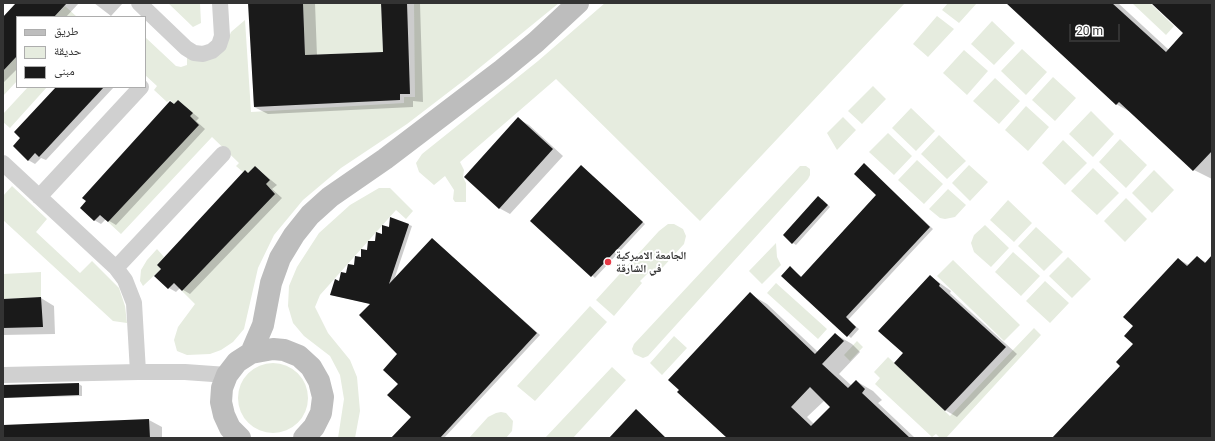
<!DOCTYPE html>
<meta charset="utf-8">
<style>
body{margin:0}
#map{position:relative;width:1215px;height:441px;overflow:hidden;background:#fff;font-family:Roboto,"Noto Naskh Arabic",sans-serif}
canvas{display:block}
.frame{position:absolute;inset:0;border:4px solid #333;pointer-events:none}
.legend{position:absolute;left:16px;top:16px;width:130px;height:72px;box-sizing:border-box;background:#fff;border:1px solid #adadad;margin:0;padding:5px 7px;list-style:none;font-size:12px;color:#333}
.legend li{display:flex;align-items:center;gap:8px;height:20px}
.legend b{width:20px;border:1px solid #adadad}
.scale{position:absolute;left:1069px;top:24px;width:51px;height:18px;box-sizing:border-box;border:2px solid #333;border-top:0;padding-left:5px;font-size:12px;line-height:14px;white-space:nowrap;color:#333;-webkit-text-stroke:3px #fff;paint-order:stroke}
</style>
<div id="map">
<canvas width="1215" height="441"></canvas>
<div class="frame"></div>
<ul class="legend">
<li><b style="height:5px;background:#bdbdbd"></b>طريق</li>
<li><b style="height:11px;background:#e6ecdf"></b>حديقة</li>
<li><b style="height:11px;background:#1a1a1a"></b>مبنى</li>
</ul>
<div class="scale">20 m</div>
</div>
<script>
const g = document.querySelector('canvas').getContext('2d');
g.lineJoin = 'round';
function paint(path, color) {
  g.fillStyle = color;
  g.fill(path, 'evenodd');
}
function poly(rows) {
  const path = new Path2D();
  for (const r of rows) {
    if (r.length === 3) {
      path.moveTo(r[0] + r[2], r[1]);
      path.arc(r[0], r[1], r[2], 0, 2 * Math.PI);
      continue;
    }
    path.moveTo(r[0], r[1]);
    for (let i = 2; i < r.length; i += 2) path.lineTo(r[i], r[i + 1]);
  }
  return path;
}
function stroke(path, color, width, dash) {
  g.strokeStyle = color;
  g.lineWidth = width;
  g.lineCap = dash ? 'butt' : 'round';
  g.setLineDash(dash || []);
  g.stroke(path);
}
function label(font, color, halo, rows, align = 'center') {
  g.font = font + ' Roboto,"Noto Naskh Arabic",sans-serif';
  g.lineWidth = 4;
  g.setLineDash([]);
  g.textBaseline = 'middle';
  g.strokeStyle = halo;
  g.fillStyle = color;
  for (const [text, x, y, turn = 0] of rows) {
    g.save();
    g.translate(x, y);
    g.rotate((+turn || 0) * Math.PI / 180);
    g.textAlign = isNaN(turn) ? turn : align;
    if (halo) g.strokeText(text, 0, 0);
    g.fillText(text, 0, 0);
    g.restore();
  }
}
paint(poly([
 [168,3,200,3,201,23,193,27],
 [303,3,381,3,383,52,305,55],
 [414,3,559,3,467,78,407,124,341,168,303,200,274,235,258,268,244,329,233,342,221,350,210,354,187,355,177,351,174,340,178,327,195,304,182,291,275,193,270,188,262,188,270,180,255,166,248,173,245,170,243,172,236,166,239,163,212,137,121,234,108,222,192,113,178,100,174,104,170,100,167,102,154,90,157,86,145,75,145,37,176,66,181,67,187,65,187,55,226,44,231,32,245,20,251,112,404,103,404,97,415,97],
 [605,3,905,3,700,221,556,79,460,162,464,170,463,177,466,183,466,202,455,202,453,199,454,190,445,176,434,185,419,172,416,163,422,154,538,61],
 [948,3,977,3,959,23,942,10],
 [1132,3,1150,3,1174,26,1166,35],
 [65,6,77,17,54,17],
 [937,16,954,29,928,57,913,44],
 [992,21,1015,43,994,65,971,44],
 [1022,49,1047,72,1026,95,1001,71],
 [964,50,988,71,967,95,943,73],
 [17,56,17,81,3,96,3,71],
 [1053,77,1076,98,1055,121,1032,100],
 [995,78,1020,101,999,124,973,101],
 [873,86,886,99,862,124,848,111],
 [28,87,47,87,10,128,3,122,3,114],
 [1026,106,1049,127,1028,151,1005,130],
 [911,108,935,131,916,151,892,128],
 [1091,111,1114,134,1093,157,1069,134],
 [843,117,856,130,837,150,827,133],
 [888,133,912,156,894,175,869,152],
 [939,135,966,161,947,179,921,154],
 [1120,139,1147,165,1126,188,1099,162],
 [1063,140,1087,163,1065,185,1042,163],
 [917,160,943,184,924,204,898,180],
 [969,165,988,182,970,201,952,183],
 [800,166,806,166,810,169,810,175,808,179,648,356,643,358,634,354,632,349,634,344],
 [1093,168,1119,193,1097,215,1071,191],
 [1154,170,1174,190,1152,213,1132,193],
 [12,186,47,219,36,232,80,273,92,261,119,288,125,306,127,323,113,321,3,220,3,196],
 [379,188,390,188,413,211,406,219,396,210,320,295,315,307,328,333,350,360,357,377,360,411,355,438,338,438,344,399,340,375,330,356,304,336,293,323,288,306,289,286,297,267,319,233,350,205],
 [948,189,966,205,955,217,945,219,940,218,929,209],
 [1126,198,1147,219,1125,242,1104,221],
 [1008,200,1032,223,1014,242,990,220],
 [668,224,674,224,683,229,686,236,684,244,654,277,649,272,640,281,642,283,614,316,596,300,659,231],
 [985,225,1009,248,991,267,974,252,971,243,974,235],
 [1036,227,1063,252,1044,271,1018,246],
 [776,243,777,257,781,265,762,284,749,271],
 [157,249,164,257,157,265,161,269,143,286,140,281,141,270,147,260],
 [1013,252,1040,276,1021,296,995,272],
 [1068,257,1091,279,1072,298,1049,276],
 [953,260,1020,325,1004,341,937,276],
 [41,272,41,297,3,299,3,274],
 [1045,281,1069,303,1050,323,1026,301],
 [776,283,827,329,818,339,767,293],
 [590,306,607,322,535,401,517,386],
 [1034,328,1041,335,946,438,940,438,936,434,932,437,875,384,880,378,874,372,888,357,950,416],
 [674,336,687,348,662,375,650,363],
 [857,341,863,347,850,361,844,355],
 [273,398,35],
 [612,367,626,380,573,438,545,438],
 [501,412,506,413,513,421,512,431,506,438,469,438,488,417,496,413]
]), '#e6ecdf');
paint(poly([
 [16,3,79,3,66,17,17,17,17,69,3,83,3,17],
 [94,3,123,3,111,16],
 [249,3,315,3,317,56,384,53,382,3,420,3,423,102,413,101,413,107,268,114,254,107],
 [1007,3,1118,3,1169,50,1185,33,1153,3,1212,3,1212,179,1194,170,1134,114,1116,104],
 [58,87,114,87,46,160,41,158,35,164,28,160],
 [178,101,199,118,196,121,205,129,116,225,106,219,101,224,94,220],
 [518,119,529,125,563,156,510,214,499,208],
 [581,166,645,224,595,278,531,221],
 [255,167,277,185,272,189,282,198,190,294,180,288,176,292,169,288],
 [867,167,933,229,848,320,859,329,851,338,782,276,790,268,802,277,877,195],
 [822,199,830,207,796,245,793,243,784,235],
 [391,218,412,226,394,280,432,239,540,335,444,438,400,438,412,417,399,384,399,354,371,304,331,295,339,282,390,228],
 [1197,257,1207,263,1212,257,1212,438,1054,438,1122,366,1134,343,1134,326,1178,259,1189,265],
 [930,276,951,291,950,293,1017,354,957,417,945,410],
 [750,294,767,304,818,352,835,334,852,344,860,352,839,374,852,386,856,381,873,391,882,400,878,403,915,438,728,438],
 [825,400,832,407,814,424,807,417],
 [41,298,54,306,55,334,3,335,3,300],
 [79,384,82,386,82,396,3,398,3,386],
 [149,420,162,427,162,438,3,438,3,426]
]), '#0003');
paint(poly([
 [16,3,67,3,54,17,17,17,17,56,3,71,3,17],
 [248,3,303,3,305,55,383,52,381,3,407,3,410,94,400,94,400,100,254,107],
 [1006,3,1112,3,1166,52,1183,33,1151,3,1212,3,1212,151,1193,171,1119,102,1116,105],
 [56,87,104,87,39,157,35,153,28,161,13,146,20,138,14,132],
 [178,100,193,113,190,116,199,125,108,222,100,215,94,221,80,208,86,201,82,198,170,101,174,104],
 [518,117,553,149,499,209,464,177],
 [864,163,930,227,846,317,856,327,847,337,781,276,790,266,801,277,876,195,854,174],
 [581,165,643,222,591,277,530,221],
 [255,166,270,180,266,184,275,194,182,291,174,283,168,289,154,276,161,269,157,265,245,170,248,173],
 [818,196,828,205,792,244,783,235],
 [390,217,409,224,389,284,432,238,537,333,440,438,391,438,411,417,387,395,398,384,383,370,397,354,359,315,370,304,330,295,335,279,339,281,341,272,346,273,348,264,354,265,355,256,361,257,361,249,367,250,368,241,375,241,376,232,382,234,382,225,389,227],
 [1212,255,1212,438,1052,438,1120,366,1116,362,1133,344,1124,336,1133,326,1123,317,1178,258,1187,266,1197,256,1205,263],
 [930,275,940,284,939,286,1006,347,945,411,894,363,903,353,878,331],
 [750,292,815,354,835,333,844,341,822,364,848,388,856,380,865,389,862,393,910,438,727,438,677,392,679,390,668,380],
 [810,387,830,407,811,426,791,407],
 [41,297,43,327,3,328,3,299],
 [79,383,79,395,3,398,3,385],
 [636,409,666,438,609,438],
 [149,419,150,438,3,438,3,425]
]), '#1a1a1a');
stroke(poly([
 [139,3,186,48,194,53,203,54,212,51,219,45,222,36,220,3],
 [3,163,116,268,125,280,134,303,138,372],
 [39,197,141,87],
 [116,268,223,154],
 [3,375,138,372,185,372,227,375]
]), '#d0d0d0', 16);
stroke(poly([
 [251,353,263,325,271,283,280,258,294,235,310,215,330,197,385,159,502,70,536,42,578,3],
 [240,438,230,428,224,415,221,402,222,388,227,375,237,362,251,353,273,349,284,350,299,356,311,367,319,381,323,397,321,413,314,427,304,438]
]), '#bdbdbd', 22);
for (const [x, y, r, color] of [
 [608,262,4,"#e63946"]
]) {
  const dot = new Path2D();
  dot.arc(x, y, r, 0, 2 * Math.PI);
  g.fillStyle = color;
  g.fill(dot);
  stroke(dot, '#fff', 1.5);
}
label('bold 11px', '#333', '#fff', [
 ["الجامعة الاميركية",616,256],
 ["في الشارقة",616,269]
], 'left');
</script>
